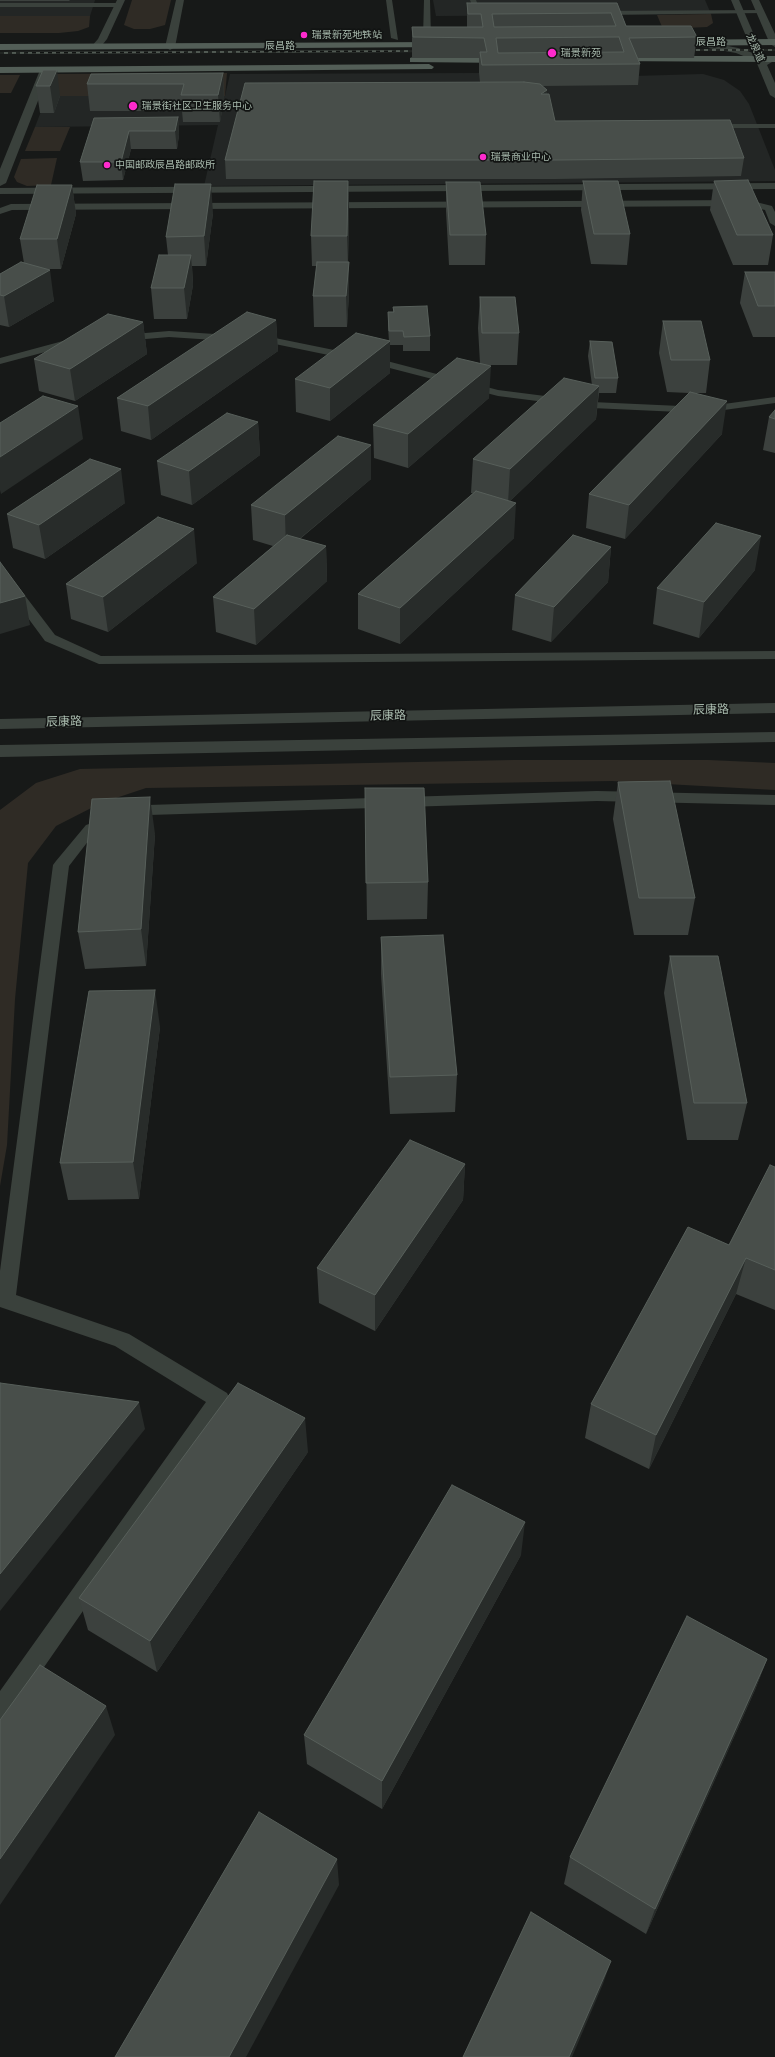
<!DOCTYPE html>
<meta charset="utf-8">
<style>
body{margin:0}
canvas{display:block;background:#171918}
</style>
<canvas width="775" height="2057"></canvas>
<script>
const g = document.querySelector('canvas').getContext('2d');
g.lineJoin = 'round';
function paint(path, color) {
  g.fillStyle = color;
  g.fill(path, 'evenodd');
}
function poly(rows) {
  const path = new Path2D();
  for (const r of rows) {
    path.moveTo(r[0], r[1]);
    for (let i = 2; i < r.length; i += 2) path.lineTo(r[i], r[i + 1]);
  }
  return path;
}
function stroke(path, color, width, dash) {
  g.strokeStyle = color;
  g.lineWidth = width;
  g.lineCap = dash ? 'butt' : 'round';
  g.setLineDash(dash || []);
  g.stroke(path);
}
function label(font, color, halo, rows, align = 'center') {
  g.font = font + ' "Open Sans","Noto Sans SC",sans-serif';
  g.lineWidth = 3.5;
  g.setLineDash([]);
  g.textBaseline = 'middle';
  g.strokeStyle = halo;
  g.fillStyle = color;
  for (const [text, x, y, turn = 0] of rows) {
    g.save();
    g.translate(x, y);
    g.rotate((+turn || 0) * Math.PI / 180);
    g.textAlign = isNaN(turn) ? turn : align;
    if (halo) g.strokeText(text, 0, 0);
    g.fillText(text, 0, 0);
    g.restore();
  }
}
paint(poly([
 [0,0,95,0,90,16,0,16],
 [433,0,705,0,711,14,436,16],
 [479,73,634,76,703,74,724,80,740,91,749,104,775,170,775,181,204,186,218,125,35,127,47,96,225,96,230,74]
]), '#232625');
paint(poly([
 [132,0,171,0,165,25,150,29,134,29,124,25],
 [711,14,713,23,707,27,663,29,657,15],
 [0,16,90,16,89,27,78,31,59,33,0,33],
 [227,73,225,96,47,96,54,74],
 [0,75,20,75,11,93,0,93],
 [35,127,70,127,60,151,25,151],
 [57,158,51,185,27,186,17,182,14,177,21,159],
 [513,760,708,760,775,763,775,790,612,781,146,788,101,803,56,826,28,863,15,999,7,1145,0,1186,0,810,36,783,80,769]
]), '#2f2b25');
paint(poly([
 [386,0,392,0,398,40,391,38,386,0],
 [424,0,430,0,431,38,427,40,423,38,424,0],
 [470,0,476,0,480,10,491,10,494,12,491,14,475,13,470,0],
 [0,3,119,3,122,5,119,7,0,7,0,3],
 [761,10,763,11,763,13,597,15,594,13,597,11,761,10],
 [706,124,775,124,775,128,709,128,705,126,706,124],
 [748,200,772,206,775,212,775,226,770,223,765,210,748,206,12,210,0,214,0,208,11,204,748,200],
 [169,331,275,338,383,360,498,390,592,402,702,407,775,397,775,403,702,413,592,408,498,396,382,366,275,344,169,337,122,341,117,338,122,335,169,331],
 [78,339,82,340,83,342,82,344,64,347,0,364,0,358,63,341,78,339],
 [0,567,4,568,55,635,101,656,775,651,775,659,99,664,45,641,0,580,0,567],
 [597,791,775,795,775,805,597,801,149,815,96,831,69,866,16,1295,129,1334,227,1393,230,1399,8,1719,0,1723,0,1691,206,1402,115,1346,0,1307,0,1271,53,865,56,861,86,825,148,805,597,791]
]), '#3a413c');
paint(poly([
 [117,0,125,0,107,39,99,49,93,49,91,47,98,39,117,0],
 [176,0,184,0,175,47,170,50,165,47,176,0],
 [45,67,50,70,6,183,0,186,0,169,40,70,45,67],
 [775,183,775,189,0,194,0,188,775,183]
]), '#3a413c');
paint(poly([
 [731,0,739,0,764,58,772,62,767,65,775,83,775,98,770,95,756,61,736,53,692,45,687,42,692,39,738,48,753,53,731,0],
 [751,0,759,0,775,34,775,47,770,44,751,0],
 [775,703,775,713,0,729,0,719,775,703],
 [775,732,775,742,0,757,0,745,775,732]
]), '#3a413c');
paint(poly([
 [775,39,775,45,667,46,662,43,667,40,775,39],
 [441,42,446,45,444,47,0,50,0,44,441,42],
 [609,56,775,56,775,62,606,61,606,57,609,56],
 [413,57,509,57,514,60,509,63,410,62,410,58,413,57],
 [429,64,434,67,432,69,0,73,0,67,429,64]
]), '#535e57');
const rail = poly([
 [684,50,775,50],
 [0,53,422,51]
]);
stroke(rail, '#515a53', 2);
stroke(rail, '#121413', 1.5, [4]);
paint(poly([
 [0,0,70,0,69,1,0,1],
 [467,3,617,3,626,26,697,37,694,58,638,58,640,64,638,85,542,86,547,90,547,94,555,121,744,158,741,176,556,179,226,179,225,160,480,82,479,73,479,58,412,58,412,27,467,27],
 [43,70,60,96,54,113,40,113,36,86],
 [223,73,224,100,220,122,183,122,182,111,90,111,87,84],
 [178,117,179,135,177,149,131,149,123,180,83,181,80,162,94,118],
 [348,181,349,210,348,262,349,262,349,293,347,327,314,327,313,296,317,266,312,266,311,236],
 [583,181,630,234,627,265,591,264,581,210],
 [714,181,773,235,768,265,733,265,710,210],
 [446,182,486,235,485,265,449,265,446,211],
 [72,185,76,214,61,269,47,269,54,301,9,327,0,325,0,274,24,263,20,239],
 [213,213,206,266,192,266,193,285,187,319,154,319,151,288,168,255,166,237],
 [745,272,775,272,775,337,753,337,740,303],
 [480,297,519,333,517,365,487,365,489,398,408,468,374,458,373,425,480,363,478,328],
 [393,307,430,336,430,351,403,351,403,345,390,345,390,373,330,421,296,412,295,379,389,341,388,327,388,312,393,312],
 [276,320,278,351,151,440,121,431,117,398],
 [663,321,710,360,706,393,693,393,722,434,625,539,586,528,589,494,689,393,667,392,659,353],
 [143,322,147,354,75,401,39,391,34,359],
 [590,341,618,378,616,393,599,393,596,419,510,501,514,538,400,644,358,629,358,594,473,493,471,493,473,459,592,385,588,356],
 [775,410,775,453,763,450,769,417],
 [258,422,260,455,192,505,161,495,157,461],
 [371,445,371,479,300,539,326,546,327,581,256,645,216,632,213,597,273,546,253,540,251,505],
 [125,503,45,559,13,548,7,514],
 [611,547,608,582,551,642,512,630,515,595],
 [197,563,108,632,71,619,66,584],
 [755,570,699,638,653,624,657,588],
 [618,782,695,898,688,935,634,935,613,819],
 [365,788,428,882,427,919,367,920],
 [155,834,146,966,85,969,78,932],
 [381,937,457,1075,455,1112,390,1114,381,974],
 [670,956,747,1103,738,1140,687,1140,664,993],
 [160,1027,139,1199,68,1200,60,1163],
 [465,1164,463,1200,375,1331,319,1303,317,1268],
 [775,1167,775,1310,736,1294,649,1469,585,1438,591,1404,729,1245],
 [308,1452,157,1672,88,1630,79,1598],
 [521,1555,382,1809,307,1764,304,1735],
 [767,1659,755,1690,646,1934,564,1884,570,1857]
]), '#3c413e');
paint(poly([
 [57,70,60,96,54,113,50,86],
 [223,73,224,100,220,122,218,95],
 [547,90,546,107,541,94],
 [178,117,179,135,177,149,175,131],
 [129,131,131,149,123,180,121,162],
 [348,181,349,210,348,266,347,236],
 [211,184,213,213,206,266,204,236],
 [72,185,76,214,61,269,57,239],
 [191,255,193,285,187,319,184,288],
 [349,262,349,293,347,327,346,296],
 [50,270,54,301,9,327,4,296],
 [276,320,278,351,151,440,148,406],
 [143,322,147,354,75,401,70,369],
 [390,341,390,373,330,421,330,388],
 [491,366,489,398,408,468,408,434],
 [599,386,596,419,508,503,510,469],
 [727,401,722,434,625,539,629,505],
 [78,406,83,439,1,494,0,490,0,457],
 [258,422,260,455,192,505,189,471],
 [371,445,371,479,286,550,285,515],
 [121,469,125,503,45,559,39,525],
 [516,503,514,538,400,644,400,608],
 [194,529,197,563,108,632,103,597],
 [761,536,755,570,699,638,704,602],
 [326,546,327,581,256,645,254,609],
 [611,547,608,582,551,642,554,607],
 [25,596,30,625,0,634,0,603],
 [150,797,155,834,146,966,141,929],
 [155,990,160,1027,139,1199,133,1162],
 [465,1164,463,1200,375,1331,375,1295],
 [746,1258,736,1294,649,1469,656,1435],
 [139,1402,145,1429,0,1611,0,1574],
 [305,1418,308,1452,157,1672,150,1641],
 [525,1522,521,1555,382,1809,382,1781],
 [767,1659,755,1690,646,1934,655,1909],
 [106,1706,115,1735,0,1905,0,1859],
 [337,1859,339,1885,246,2057,229,2057],
 [611,1961,603,1984,572,2057,569,2057]
]), '#282c2a');
const building = poly([
 [467,3,617,3,626,26,691,26,697,37,629,38,640,64,482,65,480,52,487,52,484,38,413,37,412,27,483,27,481,14,468,14,467,3],
 [611,13,616,26,494,27,492,14,611,13],
 [619,37,624,52,498,53,496,38,619,37],
 [43,70,57,70,50,86,36,86,43,70],
 [223,73,218,95,181,95,184,84,87,84,91,74,223,73],
 [524,82,540,84,547,90,541,94,549,94,555,121,730,120,744,158,557,160,225,160,245,83,524,82],
 [178,117,175,131,129,131,121,162,80,162,94,118,178,117],
 [748,180,773,235,737,235,714,181,748,180],
 [314,181,348,181,347,236,311,236,314,181],
 [583,181,618,181,630,234,594,234,583,181],
 [446,182,480,182,486,235,450,235,446,182],
 [175,184,211,184,204,236,166,237,175,184],
 [37,185,72,185,57,239,20,239,37,185],
 [159,255,191,255,184,288,151,288,159,255],
 [21,262,50,270,4,296,0,295,0,274,21,262],
 [317,262,349,262,346,296,313,296,317,262],
 [745,272,775,272,775,306,758,306,745,272],
 [480,297,515,297,519,333,482,333,480,297],
 [427,306,430,336,404,337,403,331,389,331,388,312,394,312,393,307,427,306],
 [247,312,276,320,148,406,117,398,247,312],
 [108,314,143,322,70,369,34,359,108,314],
 [663,321,701,321,710,360,671,360,663,321],
 [356,333,390,341,330,388,295,379,356,333],
 [590,341,612,342,618,378,595,378,590,341],
 [457,358,491,366,408,434,373,425,457,358],
 [564,378,599,386,510,469,473,459,564,378],
 [690,392,727,401,629,505,589,494,690,392],
 [43,396,78,406,0,457,0,423,43,396],
 [775,410,775,419,769,417,775,410],
 [227,413,258,422,189,471,157,461,227,413],
 [338,436,371,445,285,515,251,505,338,436],
 [90,459,121,469,39,525,7,514,90,459],
 [476,491,516,503,400,608,358,594,476,491],
 [158,517,194,529,103,597,66,584,158,517],
 [716,523,761,536,704,602,657,588,716,523],
 [287,535,326,546,254,609,213,597,287,535],
 [573,535,611,547,554,607,515,595,573,535],
 [0,562,25,596,0,603,0,562],
 [670,781,695,898,639,898,618,782,670,781],
 [365,788,424,788,428,882,366,883,365,788],
 [150,797,141,929,78,932,92,799,150,797],
 [443,935,457,1075,390,1077,381,937,443,935],
 [670,956,718,956,747,1103,694,1103,670,956],
 [155,990,133,1162,60,1163,89,991,155,990],
 [410,1140,465,1164,375,1295,317,1268,410,1140],
 [770,1165,775,1167,775,1270,746,1258,656,1435,591,1404,688,1227,729,1245,770,1165],
 [0,1383,139,1402,0,1574,0,1383],
 [238,1383,305,1418,150,1641,79,1598,238,1383],
 [452,1485,525,1522,382,1781,304,1735,452,1485],
 [687,1616,767,1659,655,1909,570,1857,687,1616],
 [40,1665,106,1706,0,1859,0,1720,40,1665],
 [259,1812,337,1859,229,2057,115,2057,259,1812],
 [531,1912,611,1961,569,2057,463,2057,531,1912]
]);
paint(building, '#484e4a');
stroke(building, '#575f5a', 1);
for (const [x, y, r, color] of [
 [304,35,4,"#fe2acd"],
 [552,53,5,"#fe2acd"],
 [133,106,5,"#fe2acd"],
 [483,157,4,"#fe2acd"],
 [107,165,4,"#fe2acd"]
]) {
  const dot = new Path2D();
  dot.arc(x, y, r, 0, 2 * Math.PI);
  g.fillStyle = color;
  g.fill(dot);
  stroke(dot, '#121413', 1.5);
}
label('10px', '#a8baad', '#121413', [
 ["瑞景新苑地铁站",312,35],
 ["瑞景新苑",561,53],
 ["瑞景街社区卫生服务中心",142,106],
 ["瑞景商业中心",491,157],
 ["中国邮政辰昌路邮政所",115,165]
], 'left');
label('10px', '#a8baad', '#121413', [
 ["辰昌路",711,42],
 ["辰昌路",280,46],
 ["龙泉道",755,48,66]
]);
label('12px', '#a8baad', '#121413', [
 ["辰康路",711,710,-1],
 ["辰康路",388,716,-1],
 ["辰康路",64,722,-1]
]);
</script>
